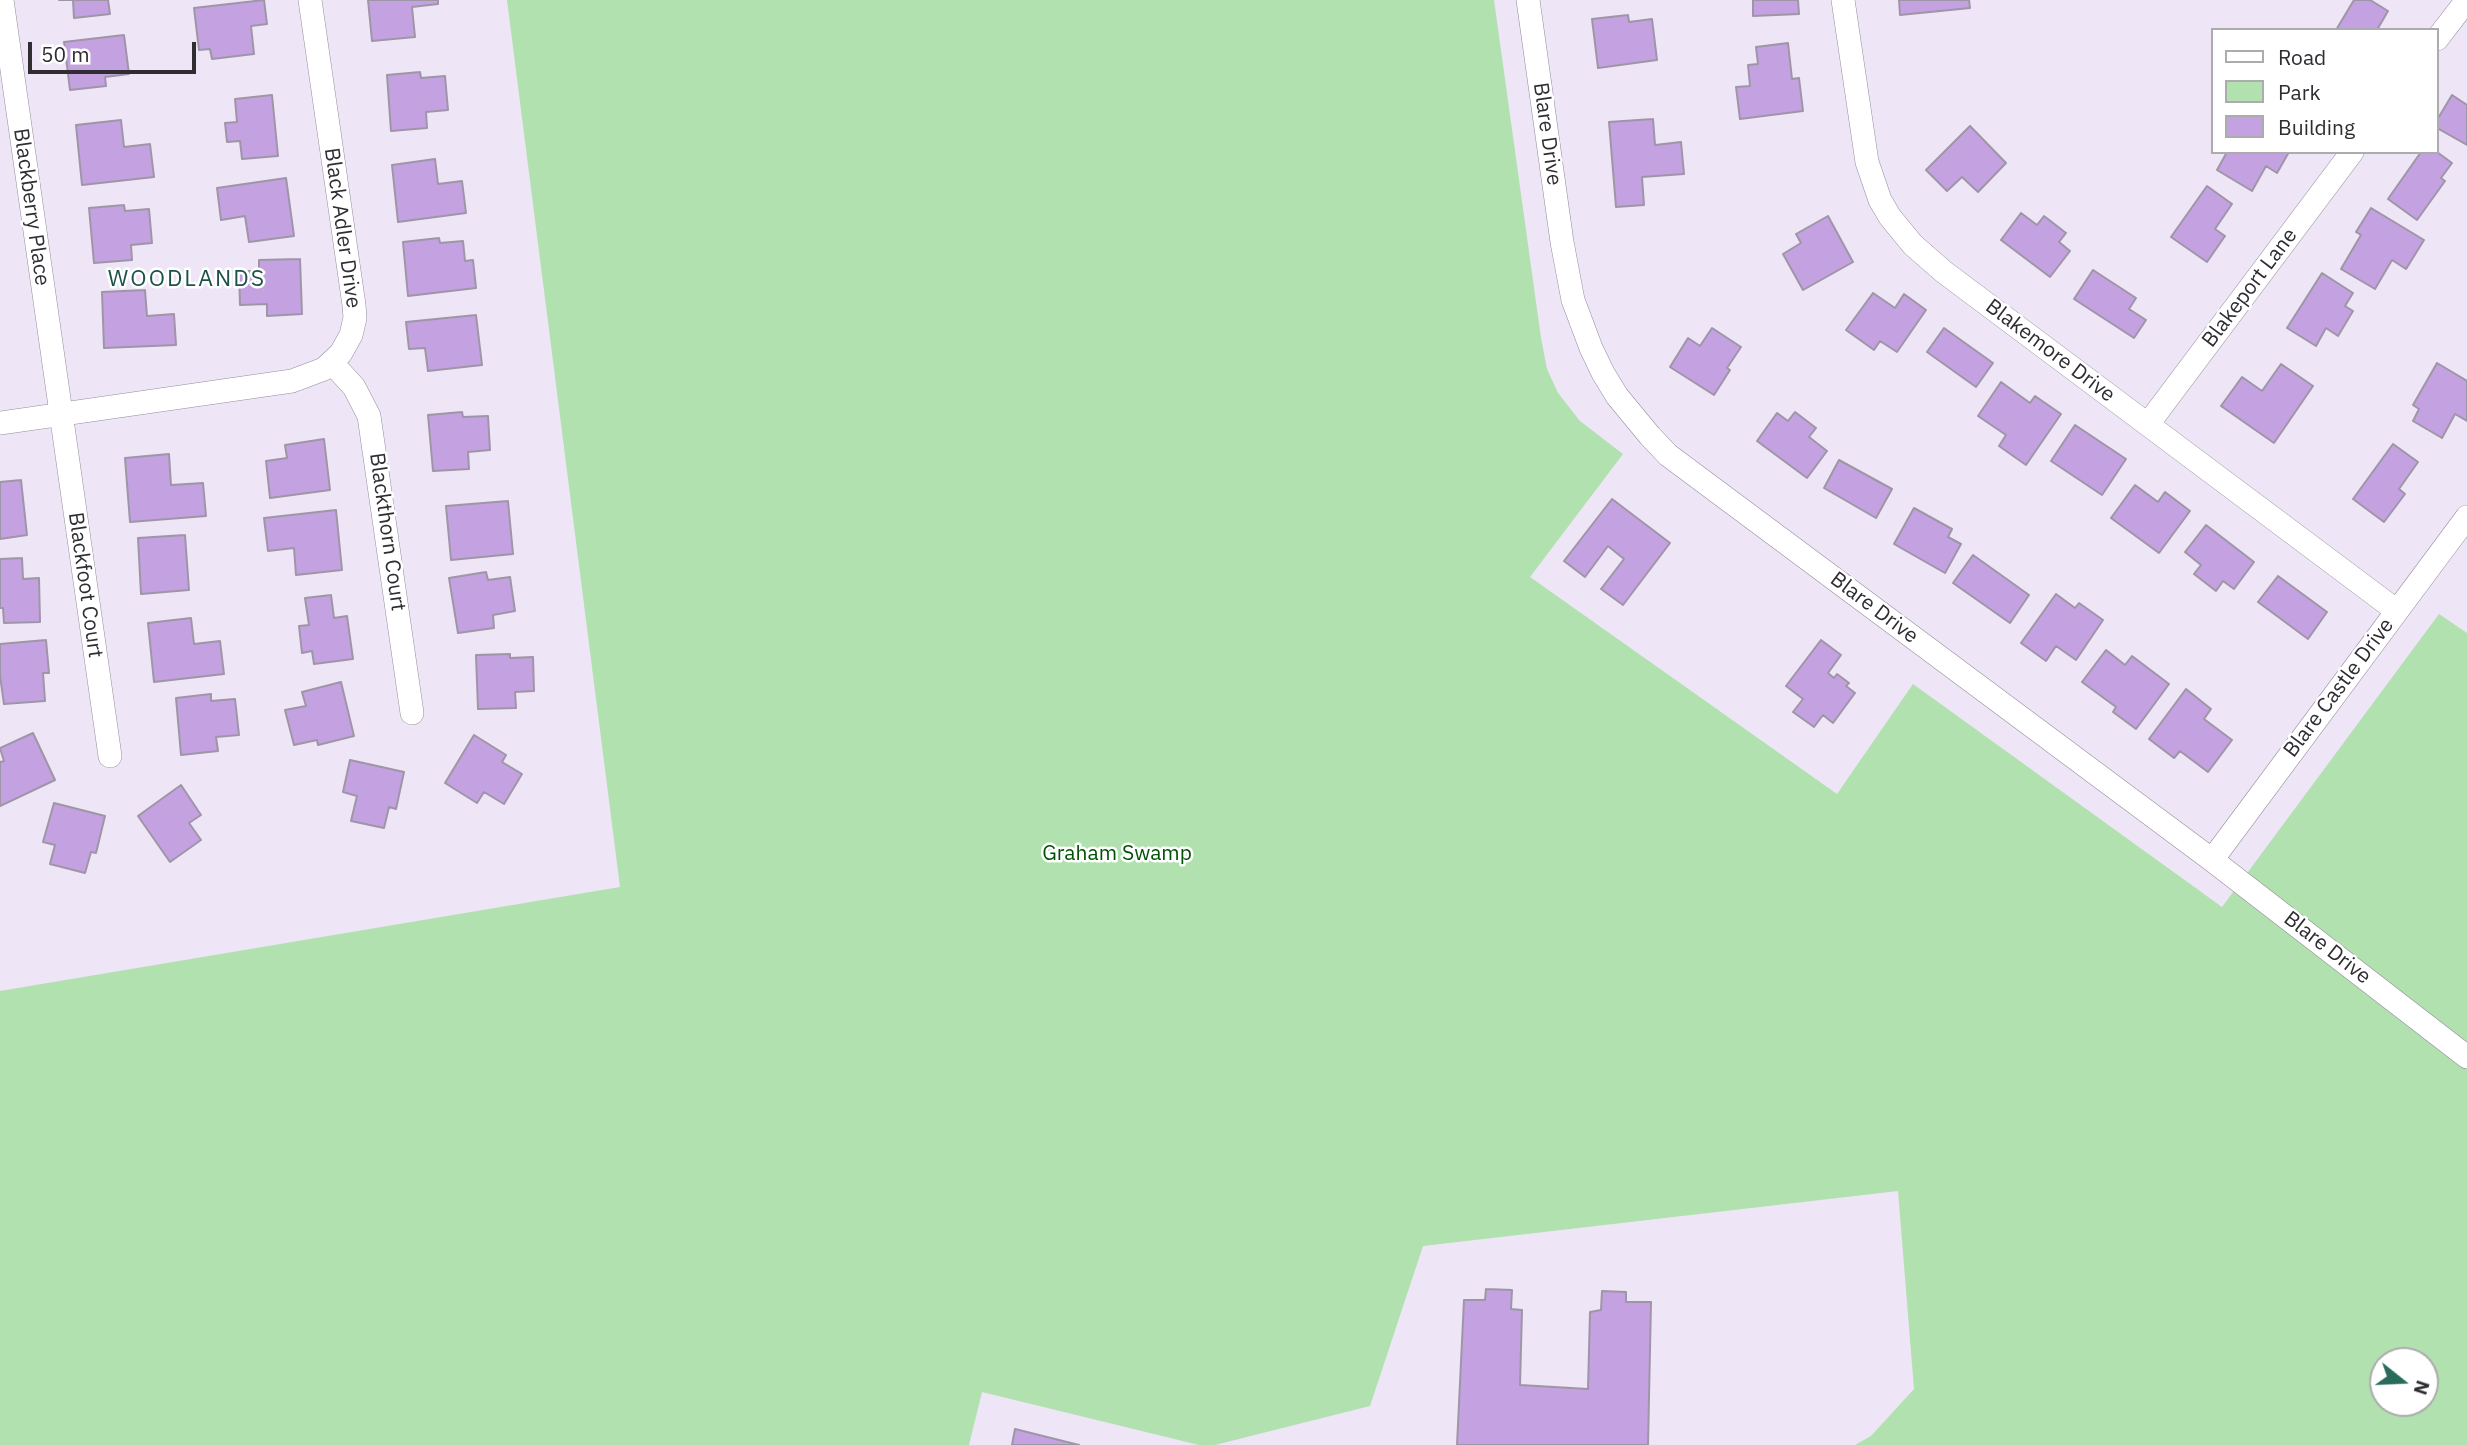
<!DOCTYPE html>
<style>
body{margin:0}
#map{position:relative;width:2467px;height:1445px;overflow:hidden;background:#eee5f7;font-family:"IBM Plex Sans",sans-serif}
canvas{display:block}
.legend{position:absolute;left:2211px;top:28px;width:228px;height:126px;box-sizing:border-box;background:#fff;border:2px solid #acabad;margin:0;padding:9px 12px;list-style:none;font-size:21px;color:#2f2c32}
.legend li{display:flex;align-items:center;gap:14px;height:35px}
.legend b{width:35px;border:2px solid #acabad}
.north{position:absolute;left:2369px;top:1347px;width:70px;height:70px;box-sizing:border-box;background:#fff;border:2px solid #acabad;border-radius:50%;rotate:108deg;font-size:19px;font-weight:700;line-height:28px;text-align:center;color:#2f2c32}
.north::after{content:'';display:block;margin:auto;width:24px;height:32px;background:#296c5c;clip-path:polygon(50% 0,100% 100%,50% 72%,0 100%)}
.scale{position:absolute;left:28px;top:42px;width:168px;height:32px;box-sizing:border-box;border:4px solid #2f2c32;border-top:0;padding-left:9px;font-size:21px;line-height:24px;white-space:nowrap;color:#2f2c32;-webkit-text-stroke:5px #fff;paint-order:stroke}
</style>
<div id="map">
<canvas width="2467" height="1445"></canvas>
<ul class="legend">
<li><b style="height:9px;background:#fff"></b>Road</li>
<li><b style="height:19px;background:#b1e1ae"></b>Park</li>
<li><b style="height:19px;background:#c4a2e1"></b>Building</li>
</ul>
<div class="north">N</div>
<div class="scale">50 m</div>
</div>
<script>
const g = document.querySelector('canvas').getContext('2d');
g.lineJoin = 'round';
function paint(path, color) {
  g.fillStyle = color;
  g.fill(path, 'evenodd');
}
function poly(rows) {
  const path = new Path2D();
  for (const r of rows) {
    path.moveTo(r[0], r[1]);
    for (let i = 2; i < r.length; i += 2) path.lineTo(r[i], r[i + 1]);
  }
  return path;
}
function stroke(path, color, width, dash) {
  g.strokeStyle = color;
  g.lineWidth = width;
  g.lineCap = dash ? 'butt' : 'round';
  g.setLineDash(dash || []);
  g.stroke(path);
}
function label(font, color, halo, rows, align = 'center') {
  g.font = font + ' "IBM Plex Sans",sans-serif';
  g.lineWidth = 5;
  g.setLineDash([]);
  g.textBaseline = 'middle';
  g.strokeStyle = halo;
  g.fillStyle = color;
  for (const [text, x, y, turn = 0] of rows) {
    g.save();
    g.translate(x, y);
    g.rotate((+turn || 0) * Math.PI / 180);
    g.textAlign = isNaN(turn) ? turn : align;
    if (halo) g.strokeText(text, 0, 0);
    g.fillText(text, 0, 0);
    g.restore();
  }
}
paint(poly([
 [507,0,1494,0,1541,338,1547,369,1558,393,1580,421,1623,454,1530,577,1837,794,1913,684,2222,907,2439,614,2467,633,2467,1445,1855,1445,1871,1436,1914,1389,1898,1191,1423,1246,1370,1406,1215,1445,1199,1445,982,1392,969,1445,0,1445,0,991,620,887],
 [2383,1361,2425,1361,2425,1403,2383,1403]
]), '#b1e1ae');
const building = poly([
 [59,0,108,0,110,14,74,18,73,0,59,0],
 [264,0,267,24,251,26,254,54,212,59,210,49,199,50,194,8,264,0],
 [368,0,438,0,438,4,412,7,415,37,372,41,368,0],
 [1753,0,1798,0,1799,14,1753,16,1753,0],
 [1899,0,1969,0,1970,8,1900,15,1899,0],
 [2354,0,2370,0,2388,11,2377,30,2336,30,2354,0],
 [1628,15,1629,22,1652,19,1657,60,1598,68,1592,19,1628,15],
 [124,35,129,74,105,77,106,86,70,90,64,42,124,35],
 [1788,43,1792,79,1799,78,1803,111,1740,119,1736,87,1750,86,1748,65,1758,64,1756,47,1788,43],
 [420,72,421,78,445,76,448,110,426,112,427,128,391,131,387,75,420,72],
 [272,95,278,156,242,159,240,141,227,142,225,123,237,122,235,99,272,95],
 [2452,95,2467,105,2467,145,2437,128,2437,120,2452,95],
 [1653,119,1655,145,1681,142,1684,174,1642,177,1644,205,1616,207,1609,122,1653,119],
 [121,120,124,147,150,144,154,177,82,185,76,125,121,120],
 [1970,126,2006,163,1978,192,1962,177,1947,191,1926,170,1970,126],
 [2227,152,2289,152,2277,173,2266,166,2252,191,2217,170,2227,152],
 [2421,152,2437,152,2452,163,2441,178,2445,181,2417,220,2388,199,2421,152],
 [435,159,438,184,462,181,466,213,398,222,392,165,435,159],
 [286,178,294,236,249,242,245,216,221,220,217,188,286,178],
 [2207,186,2232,204,2215,229,2225,236,2207,262,2171,237,2207,186],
 [124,205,125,211,149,209,152,243,131,245,132,260,94,263,89,208,124,205],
 [2371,208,2424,240,2406,269,2392,260,2375,289,2341,269,2361,235,2356,232,2371,208],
 [2021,213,2037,225,2044,216,2066,233,2059,242,2070,251,2050,277,2001,240,2021,213],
 [1828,216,1853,262,1803,290,1783,254,1801,243,1796,234,1828,216],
 [439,238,440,243,463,241,465,261,473,260,476,288,408,296,403,242,439,238],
 [300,259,302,314,267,316,267,304,240,305,239,271,259,271,259,260,300,259],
 [2093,270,2136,298,2129,309,2146,320,2134,338,2074,299,2093,270],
 [2322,273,2353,293,2345,306,2353,311,2338,336,2326,328,2316,346,2287,328,2322,273],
 [145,290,147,316,174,314,176,345,104,348,102,292,145,290],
 [1873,293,1895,308,1904,294,1926,310,1897,352,1880,341,1874,350,1846,330,1873,293],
 [476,315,482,365,428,371,425,348,409,349,406,322,476,315],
 [1712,328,1741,347,1727,368,1730,370,1714,395,1670,367,1688,338,1700,346,1712,328],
 [1944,328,1993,363,1976,387,1927,352,1944,328],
 [2437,363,2467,381,2467,421,2455,414,2442,438,2413,421,2419,409,2413,405,2437,363],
 [2281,364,2313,386,2274,443,2221,406,2242,377,2262,391,2281,364],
 [2001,382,2030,403,2035,396,2061,414,2026,465,1999,446,2006,435,1978,416,2001,382],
 [462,412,463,417,488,416,490,450,468,452,469,469,433,471,428,415,462,412],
 [1795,412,1816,428,1809,437,1827,451,1807,478,1757,441,1777,413,1788,421,1795,412],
 [2075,425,2126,459,2102,495,2051,461,2075,425],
 [324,439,330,490,270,498,266,461,287,458,285,445,324,439],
 [2393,444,2418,462,2399,489,2405,494,2384,522,2353,499,2393,444],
 [169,454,171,485,203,483,206,516,130,522,125,458,169,454],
 [1839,460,1892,489,1876,518,1824,488,1839,460],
 [21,480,27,535,0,539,0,482,21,480],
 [2135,485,2158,502,2165,492,2190,511,2159,553,2111,518,2135,485],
 [1612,499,1670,543,1623,605,1601,589,1624,559,1608,546,1585,577,1564,561,1612,499],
 [508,501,513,554,451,560,446,506,508,501],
 [1914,508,1952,529,1948,537,1961,544,1945,573,1894,544,1914,508],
 [336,510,342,570,296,575,294,548,268,551,264,518,336,510],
 [2206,525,2254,562,2234,589,2223,581,2216,591,2194,574,2201,565,2185,552,2206,525],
 [185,535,189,590,141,594,138,538,185,535],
 [1973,555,2029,595,2010,623,1953,583,1973,555],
 [22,558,23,579,39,578,40,622,4,623,3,608,0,608,0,559,22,558],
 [486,572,488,580,510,577,515,611,493,615,494,628,458,633,449,578,486,572],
 [2278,576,2327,612,2308,639,2258,602,2278,576],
 [2056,594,2075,608,2079,603,2103,620,2076,660,2056,646,2046,661,2021,643,2056,594],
 [331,595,334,618,347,616,353,659,314,664,312,651,302,653,299,626,309,625,305,598,331,595],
 [191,618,194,644,220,641,224,674,154,682,148,623,191,618],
 [46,640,49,673,43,673,45,701,4,704,0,676,0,644,46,640],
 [1821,640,1841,655,1828,673,1834,678,1837,674,1849,683,1846,686,1855,693,1833,723,1823,715,1814,727,1793,712,1803,699,1786,686,1821,640],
 [2106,650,2125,665,2132,656,2169,684,2136,729,2113,712,2116,707,2082,682,2106,650],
 [510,654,510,658,533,657,534,691,515,692,516,708,478,709,476,655,510,654],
 [341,682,354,736,318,745,317,740,294,745,285,710,306,706,302,692,341,682],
 [2186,689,2211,709,2204,719,2232,740,2208,772,2180,751,2174,758,2149,739,2186,689],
 [211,694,211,701,235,699,239,735,216,737,218,751,181,755,176,698,211,694],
 [33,733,55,780,0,806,0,762,4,761,0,748,33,733],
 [474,735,506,755,502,762,522,774,504,804,484,792,477,803,445,783,474,735],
 [350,760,404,772,396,809,389,807,384,828,351,821,357,796,343,792,350,760],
 [181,785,201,815,189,823,201,840,170,862,138,816,181,785],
 [54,803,105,816,96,853,91,852,85,873,50,864,55,845,43,842,54,803],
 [1486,1289,1512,1290,1511,1309,1522,1310,1520,1385,1588,1389,1590,1312,1601,1310,1602,1291,1626,1292,1626,1302,1651,1302,1648,1445,1457,1445,1464,1300,1485,1300,1486,1289],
 [1015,1429,1079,1445,1012,1445,1015,1429]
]);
paint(building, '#c4a2e1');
stroke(building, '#9e96a6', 2);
const minor = poly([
 [2,0,110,756],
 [1528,0,1562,242,1573,300,1591,348,1603,373,1617,396,1650,436,1668,455,2212,860,2467,1057],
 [1843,0,1867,162,1880,200,1890,217,1913,245,1944,272,2397,611],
 [2437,39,2467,0],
 [332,363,354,387,369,416,412,713],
 [0,423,292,381,324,369,341,353,351,335,355,318,354,305,310,0],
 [2148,424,2352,152],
 [2212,860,2467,517]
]);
stroke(minor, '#948c9c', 24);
stroke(minor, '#fff', 23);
label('21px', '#2f2c32', '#fff', [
 ["Blare Drive",1547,134,82],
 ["Blackberry Place",31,207,82],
 ["Black Adler Drive",342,228,82],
 ["Blakeport Lane",2250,288,-53],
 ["Blakemore Drive",2050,351,37],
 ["Blackthorn Court",387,532,82],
 ["Blackfoot Court",85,585,82],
 ["Blare Drive",1874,608,37],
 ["Blare Castle Drive",2339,688,-53],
 ["Blare Drive",2327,948,38]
]);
label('21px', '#005104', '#fff', [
 ["Graham Swamp",1117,854]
]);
g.letterSpacing = '2px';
label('23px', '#1d5347', '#fff', [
 ["WOODLANDS",187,279]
]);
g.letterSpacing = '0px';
</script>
